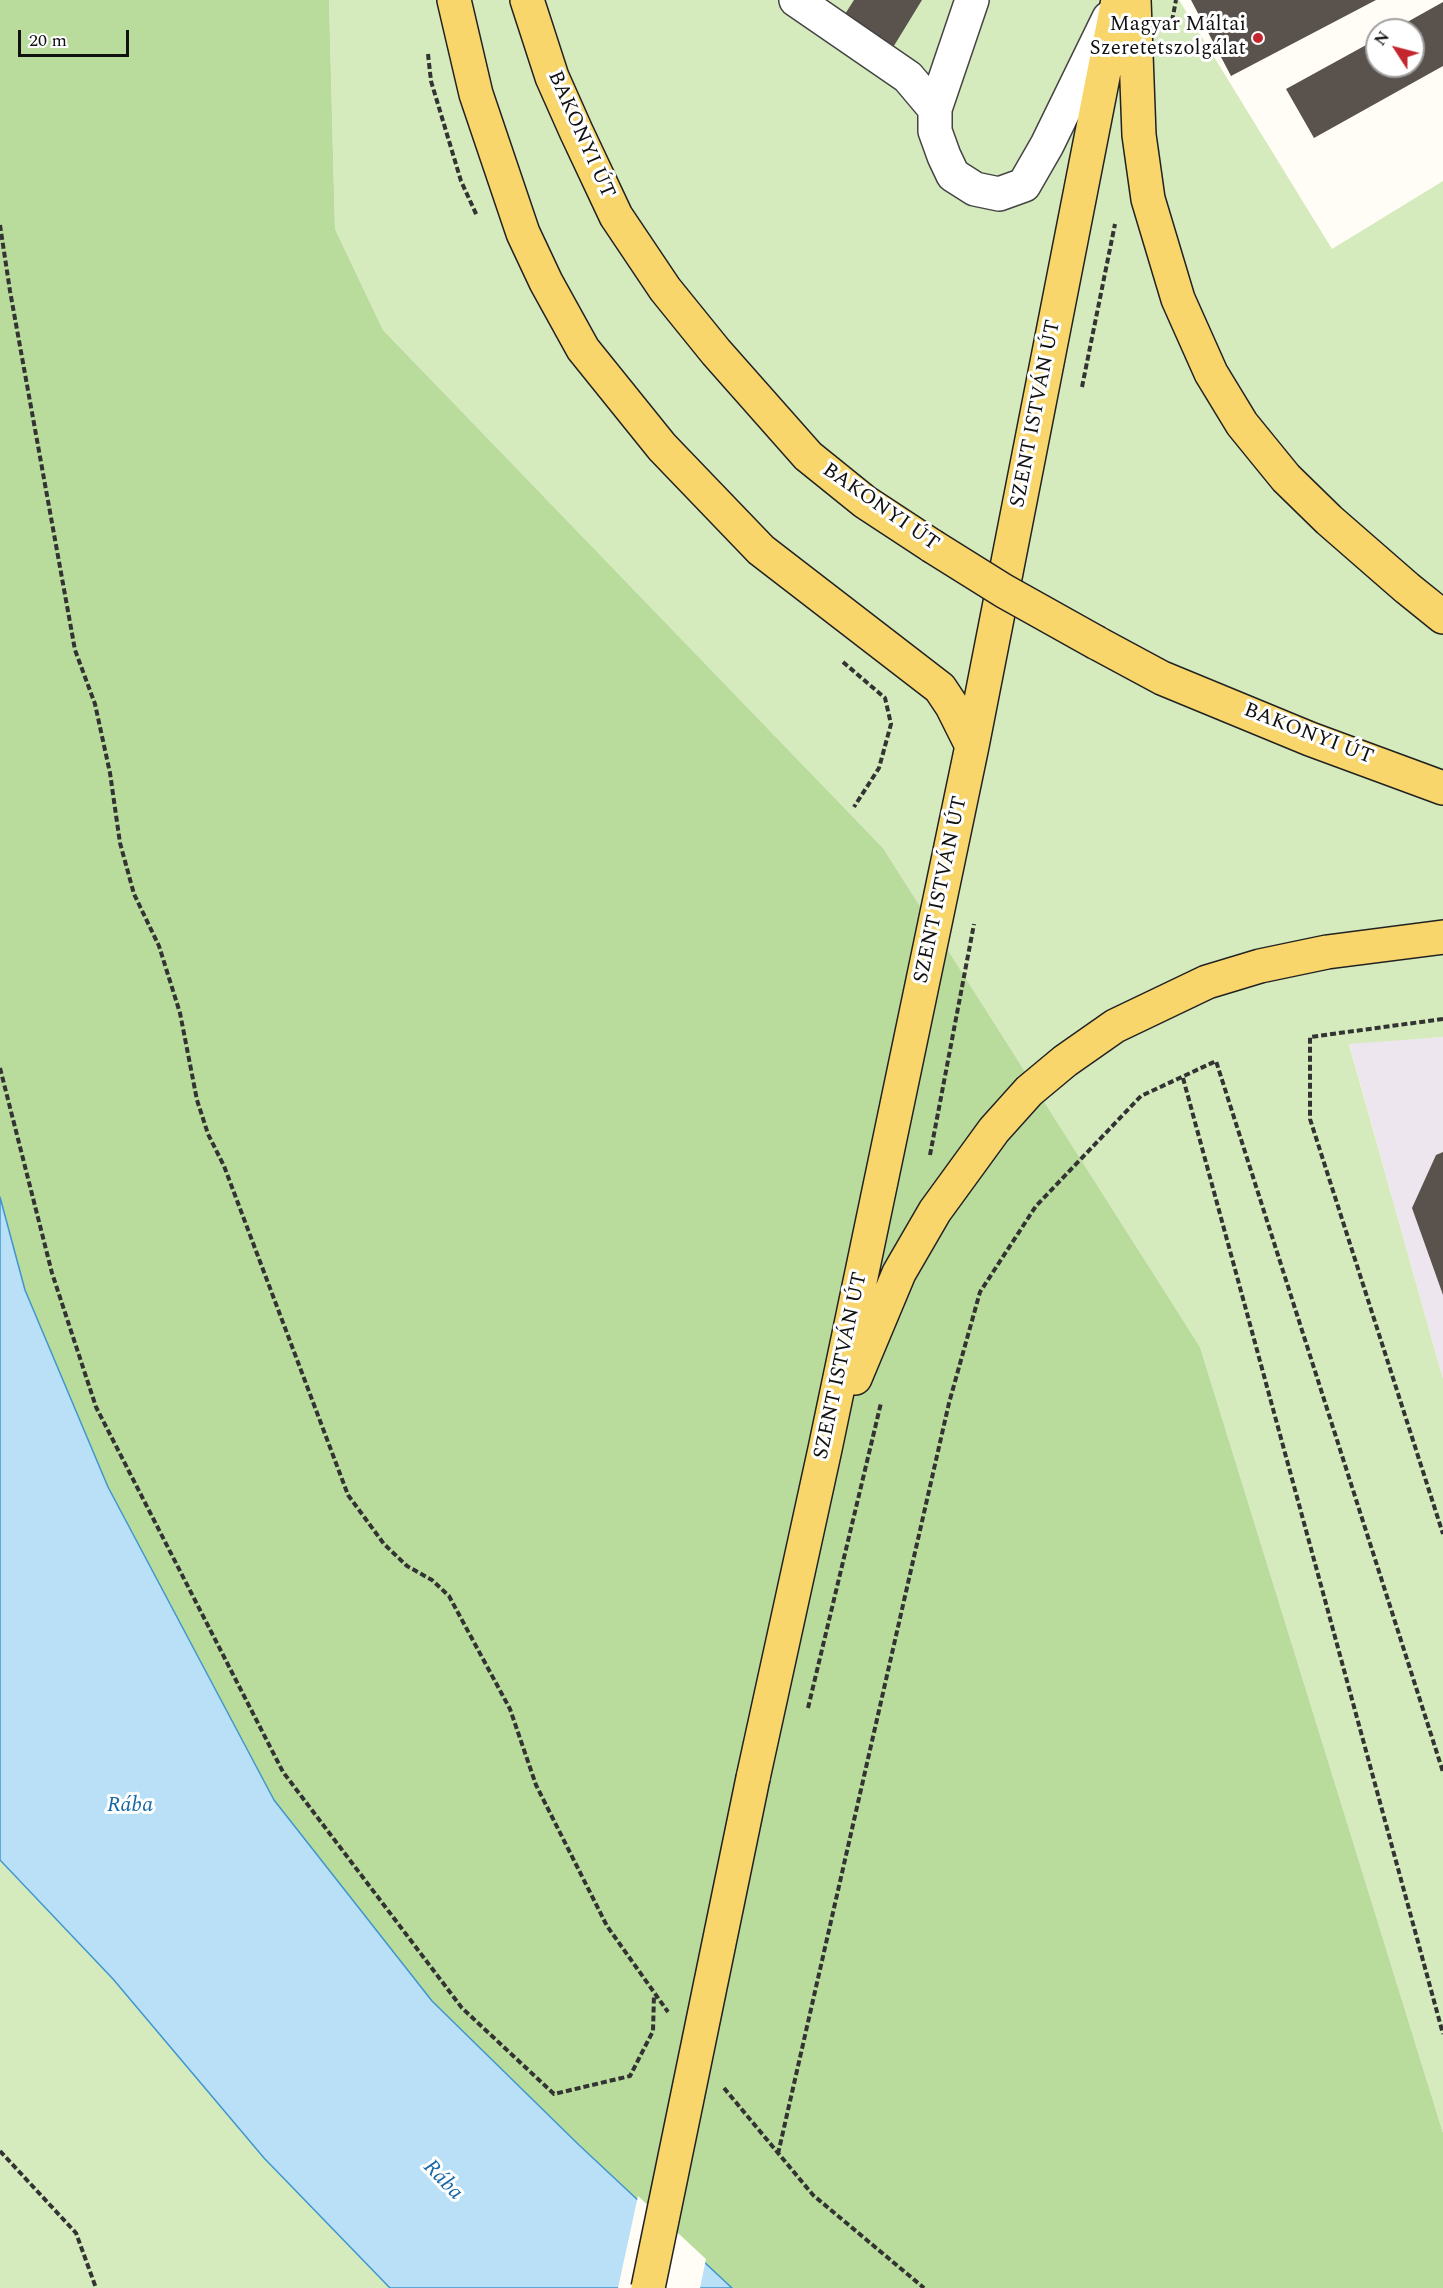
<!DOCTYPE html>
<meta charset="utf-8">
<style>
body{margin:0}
#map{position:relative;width:1443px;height:2288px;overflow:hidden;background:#fffdf5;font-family:Spectral,serif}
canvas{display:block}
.north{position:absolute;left:1365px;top:18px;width:60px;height:60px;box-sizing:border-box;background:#fff;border:2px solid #a0a0a0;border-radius:50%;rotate:306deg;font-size:16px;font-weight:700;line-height:24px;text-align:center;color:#111}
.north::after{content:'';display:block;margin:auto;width:21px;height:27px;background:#c4262e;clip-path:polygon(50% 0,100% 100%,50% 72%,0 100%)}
.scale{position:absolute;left:18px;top:30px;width:111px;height:27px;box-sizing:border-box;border:3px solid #111;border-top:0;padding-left:8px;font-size:18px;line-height:21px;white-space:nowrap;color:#111;-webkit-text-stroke:4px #fff;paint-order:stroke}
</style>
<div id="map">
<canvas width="1443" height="2288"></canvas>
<div class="north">N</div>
<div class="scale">20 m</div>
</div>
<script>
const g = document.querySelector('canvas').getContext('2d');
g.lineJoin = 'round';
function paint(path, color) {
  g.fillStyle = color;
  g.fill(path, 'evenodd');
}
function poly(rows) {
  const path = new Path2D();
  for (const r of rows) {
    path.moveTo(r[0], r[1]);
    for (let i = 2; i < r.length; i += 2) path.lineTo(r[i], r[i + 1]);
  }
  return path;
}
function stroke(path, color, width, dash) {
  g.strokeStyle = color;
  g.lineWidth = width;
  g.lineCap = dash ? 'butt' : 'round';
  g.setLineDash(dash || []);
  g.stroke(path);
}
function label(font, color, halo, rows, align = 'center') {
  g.font = font + ' Spectral,serif';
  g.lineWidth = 6;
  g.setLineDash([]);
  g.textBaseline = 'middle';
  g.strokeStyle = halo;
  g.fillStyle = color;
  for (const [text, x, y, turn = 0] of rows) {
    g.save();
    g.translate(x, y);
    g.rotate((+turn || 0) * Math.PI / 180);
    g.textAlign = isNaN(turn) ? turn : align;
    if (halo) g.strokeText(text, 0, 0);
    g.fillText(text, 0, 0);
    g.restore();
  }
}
paint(poly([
 [1443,1037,1443,1379,1349,1043]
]), '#eee6ef');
paint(poly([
 [329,0,1179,0,1332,249,1443,181,1443,1037,1349,1044,1443,1379,1443,2133,1200,1347,883,848,383,330,335,229],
 [0,1860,113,1979,264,2158,390,2288,0,2288]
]), '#d5ebbd');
paint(poly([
 [0,0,329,0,335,229,383,330,883,848,1200,1347,1443,2133,1443,2288,732,2288,579,2145,432,2001,274,1800,108,1487,25,1290,0,1197]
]), '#b9dc9c');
const water = poly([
 [0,1197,25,1290,108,1487,274,1800,432,2001,579,2145,732,2288,390,2288,264,2158,113,1979,0,1860,0,1197]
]);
paint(water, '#b9e0f7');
stroke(water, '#3f96cf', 1.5);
paint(poly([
 [638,2196,706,2259,700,2288,618,2288]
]), '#fffdf5');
paint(poly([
 [854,0,922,0,881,67,831,36],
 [1191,0,1376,0,1231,76],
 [1443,2,1443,66,1314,138,1286,89,1377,39,1377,66,1413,66,1413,30,1393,30],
 [1443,1152,1443,1295,1412,1208,1436,1155]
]), '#5a524d');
const minor = poly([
 [796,0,908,77,935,109],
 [972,0,935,109,935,131,944,156,953,175,975,189,999,194,1024,185,1047,145,1109,18]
]);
const major = poly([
 [454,0,476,94,523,233,546,282,583,349,662,447,761,550,940,688,952,706,972,746],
 [527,0,552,77,576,131,616,216,665,289,716,352,808,456,865,502,932,546],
 [1134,0,1139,135,1148,199,1178,299,1211,373,1242,424,1286,478,1329,520,1407,588,1443,617],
 [1097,643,1162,678,1310,739,1443,788],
 [855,1378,899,1273,935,1211,994,1130,1029,1091,1065,1061,1115,1026,1207,982,1260,966,1327,952,1443,937],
 [753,1778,825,1449,972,746,1118,0]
]);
stroke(minor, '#444', 36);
stroke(major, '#222', 36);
stroke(poly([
 [1172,21,1176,0],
 [428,54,431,81,461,181,477,216],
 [0,225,10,291,75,650,95,704,110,773,120,843,134,894,159,946,180,1013,197,1100,208,1134,224,1166,348,1495,384,1544,407,1566,432,1580,449,1596,510,1709,536,1785,607,1926,668,2012],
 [1082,387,1115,224],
 [843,662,885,698,891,724,879,768,854,807],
 [1443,1019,1310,1037,1310,1119,1443,1534],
 [0,1068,52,1273,96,1407,283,1772,462,2008,554,2094,630,2076,653,2031,654,1995],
 [1183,1078,1443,2034],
 [930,1155,974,924],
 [808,1708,881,1403],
 [724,2088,813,2195,924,2288],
 [0,2151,76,2233,96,2288],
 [778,2154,949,1403,980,1292,1036,1206,1141,1096,1216,1061,1443,1772]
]), '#333', 4, [6, 3]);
stroke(minor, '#fff', 33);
stroke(major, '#f9d66b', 33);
const majorBridge = poly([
 [932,546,1004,591,1097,643],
 [648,2288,753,1778]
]);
stroke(majorBridge, '#222', 36, []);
stroke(majorBridge, '#f9d66b', 33);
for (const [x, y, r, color] of [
 [1258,38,6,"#c4262e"]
]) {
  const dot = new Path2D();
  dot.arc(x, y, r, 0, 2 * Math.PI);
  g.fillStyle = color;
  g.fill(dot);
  stroke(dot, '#fff', 2);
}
label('21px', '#111', '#fff', [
 ["Magyar Máltai",1246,26],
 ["Szeretetszolgálat",1246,50]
], 'right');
label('21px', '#111', '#fff', [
 ["BAKONYI ÚT",580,135,66],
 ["SZENT ISTVÁN ÚT",1037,414,-79],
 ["BAKONYI ÚT",880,508,35],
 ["BAKONYI ÚT",1308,735,21],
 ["SZENT ISTVÁN ÚT",942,890,-78],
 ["SZENT ISTVÁN ÚT",842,1366,-78]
]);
label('italic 22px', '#1768a6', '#fff', [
 ["Rába",130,1807],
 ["Rába",442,2181,46]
]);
</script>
